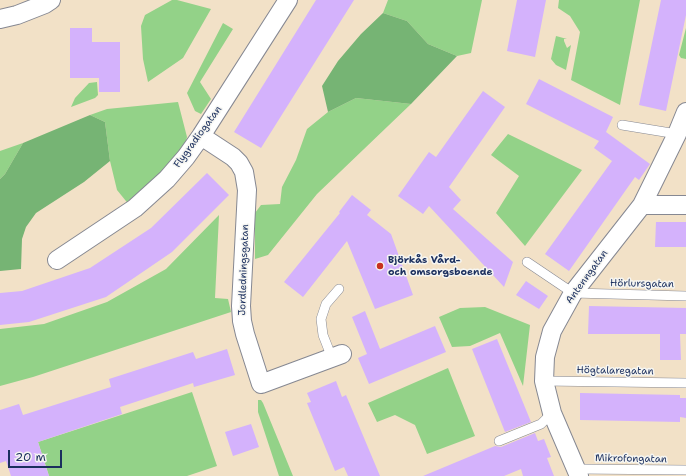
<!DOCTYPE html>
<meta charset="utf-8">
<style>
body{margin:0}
#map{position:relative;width:686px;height:476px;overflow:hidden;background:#f2e1c7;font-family:"Shantell Sans",sans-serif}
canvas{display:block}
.scale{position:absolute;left:8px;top:450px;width:54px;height:18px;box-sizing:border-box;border:2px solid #1b2f5e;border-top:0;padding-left:5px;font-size:12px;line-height:14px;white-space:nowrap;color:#1b2f5e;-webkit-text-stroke:3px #f6f6f2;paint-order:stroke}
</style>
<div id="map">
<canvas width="686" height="476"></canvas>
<div class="scale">20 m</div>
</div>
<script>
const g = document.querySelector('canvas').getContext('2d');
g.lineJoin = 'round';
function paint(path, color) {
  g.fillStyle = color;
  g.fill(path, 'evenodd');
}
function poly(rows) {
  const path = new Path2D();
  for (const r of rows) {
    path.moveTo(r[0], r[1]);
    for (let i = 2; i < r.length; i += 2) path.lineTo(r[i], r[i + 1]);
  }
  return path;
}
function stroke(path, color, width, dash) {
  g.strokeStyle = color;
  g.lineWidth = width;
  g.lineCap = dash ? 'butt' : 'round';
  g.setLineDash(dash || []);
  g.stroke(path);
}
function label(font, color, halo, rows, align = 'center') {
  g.font = font + ' "Shantell Sans",sans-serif';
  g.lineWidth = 3;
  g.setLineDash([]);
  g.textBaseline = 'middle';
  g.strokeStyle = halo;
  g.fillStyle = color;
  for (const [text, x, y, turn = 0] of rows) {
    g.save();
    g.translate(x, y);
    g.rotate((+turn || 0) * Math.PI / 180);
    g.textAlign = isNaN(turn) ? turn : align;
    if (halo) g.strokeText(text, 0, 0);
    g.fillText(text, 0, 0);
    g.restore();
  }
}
paint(poly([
 [172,0,177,0,211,9,183,58,148,82,143,59,141,26,145,15],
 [388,0,482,0,471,53,457,56,428,44,407,21,383,13],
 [559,0,640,0,620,105,571,80,580,32,570,16,558,8],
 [223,23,233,29,200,82,211,99,201,114,195,111,187,93],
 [686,28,686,59,681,58,679,55],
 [556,36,567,39,564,39,564,41,567,48,571,45,566,70,556,65,551,59],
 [97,82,98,95,95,98,71,107,75,98,89,83],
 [356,98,411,104,317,194,268,255,255,259,255,213,261,205,280,204,282,187,296,160,307,129,328,112],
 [178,102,187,137,182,157,130,206,117,190,110,161,105,122,90,115,107,109],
 [508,134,582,170,525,246,496,213,519,176,491,155],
 [23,143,5,174,0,179,0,151],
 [219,215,215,298,228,299,231,312,33,377,0,386,0,329,44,324,107,302,166,269],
 [485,307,530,325,523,386,500,333,470,346,452,347,439,317,460,308],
 [448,368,475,436,427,454,415,425,395,415,377,422,368,403],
 [192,392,217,466,187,476,49,476,38,442],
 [258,400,261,400,263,403,293,476,279,476,258,412]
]), '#93d288');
paint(poly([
 [383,13,407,21,428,44,457,56,411,104,356,98,328,112,322,86,338,61,361,34],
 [90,115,105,122,110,161,84,182,36,213,26,227,22,239,21,269,0,271,0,179,5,174,23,143]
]), '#76b474');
paint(poly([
 [316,0,354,0,261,148,234,132],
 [517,0,546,0,535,57,507,51],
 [661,0,686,0,686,15,666,111,639,105],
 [70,28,92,28,92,42,120,42,120,92,99,92,99,78,70,78],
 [539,79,613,117,606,132,650,164,639,180,635,177,569,271,545,254,612,161,594,148,599,141,526,104],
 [483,91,505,107,449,187,461,200,453,209,513,262,504,287,429,206,423,214,398,196,429,152,436,157],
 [207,173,229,195,172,252,106,297,29,322,0,325,0,293,22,291,90,268,151,228],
 [352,195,371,210,367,215,391,234,413,295,375,309,347,241,303,297,284,282,340,213,339,212],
 [656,222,686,222,686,247,655,247],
 [526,281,548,296,539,309,516,295],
 [589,306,686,308,686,334,680,334,681,360,660,360,660,334,588,334],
 [365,311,380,349,435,326,446,352,369,384,358,358,367,354,352,317],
 [497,339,531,422,505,432,472,349],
 [227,349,235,375,194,387,193,383,120,407,122,414,38,442,49,476,11,476,6,461,0,463,0,410,19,404,23,415,111,387,109,379,193,352,196,359],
 [336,381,342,397,346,395,380,476,348,476,344,467,335,471,307,403,311,402,307,393],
 [580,393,680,395,680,398,686,398,686,418,680,417,680,422,580,420],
 [251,424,259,447,233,456,225,432],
 [535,433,538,441,544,439,551,457,547,458,554,476,523,476,521,469,504,476,423,476,495,446,501,447]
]), '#d4b2fc');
const lane = poly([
 [622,125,677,134],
 [527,262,573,293,686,296],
 [332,358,323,335,321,319,326,304,339,289],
 [544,381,686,383],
 [499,441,541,424,552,413],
 [576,469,686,470]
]);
const street = poly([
 [0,19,17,15,45,4,51,0],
 [201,136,233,157,239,163,244,172,247,190,241,306,242,321,245,334,261,384,342,354],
 [642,205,686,205],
 [57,260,135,208,167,179,186,157,201,136,288,0],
 [579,476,552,413,544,381,545,357,552,331,573,293,642,205,677,134,686,112]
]);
stroke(lane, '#868892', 10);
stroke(street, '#868892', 20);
stroke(lane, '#fff', 9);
stroke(street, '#fff', 18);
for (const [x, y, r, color] of [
 [380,266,4,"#c8321e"]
]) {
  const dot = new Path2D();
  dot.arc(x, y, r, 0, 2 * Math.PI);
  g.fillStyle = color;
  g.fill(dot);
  stroke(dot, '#f6f6f2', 1.5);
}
label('10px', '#1b2f5e', '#f6f6f2', [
 ["Flygradiogatan",198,137,-54],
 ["Jordledningsgatan",244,270,-88],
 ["Antenngatan",587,277,-54],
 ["Hörlursgatan",642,284,1],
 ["Högtalaregatan",615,371,1],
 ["Mikrofongatan",631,459,1]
]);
label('bold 10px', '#1b2f5e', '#f6f6f2', [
 ["Björkås Vård-",388,260],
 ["och omsorgsboende",388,272]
], 'left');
</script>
